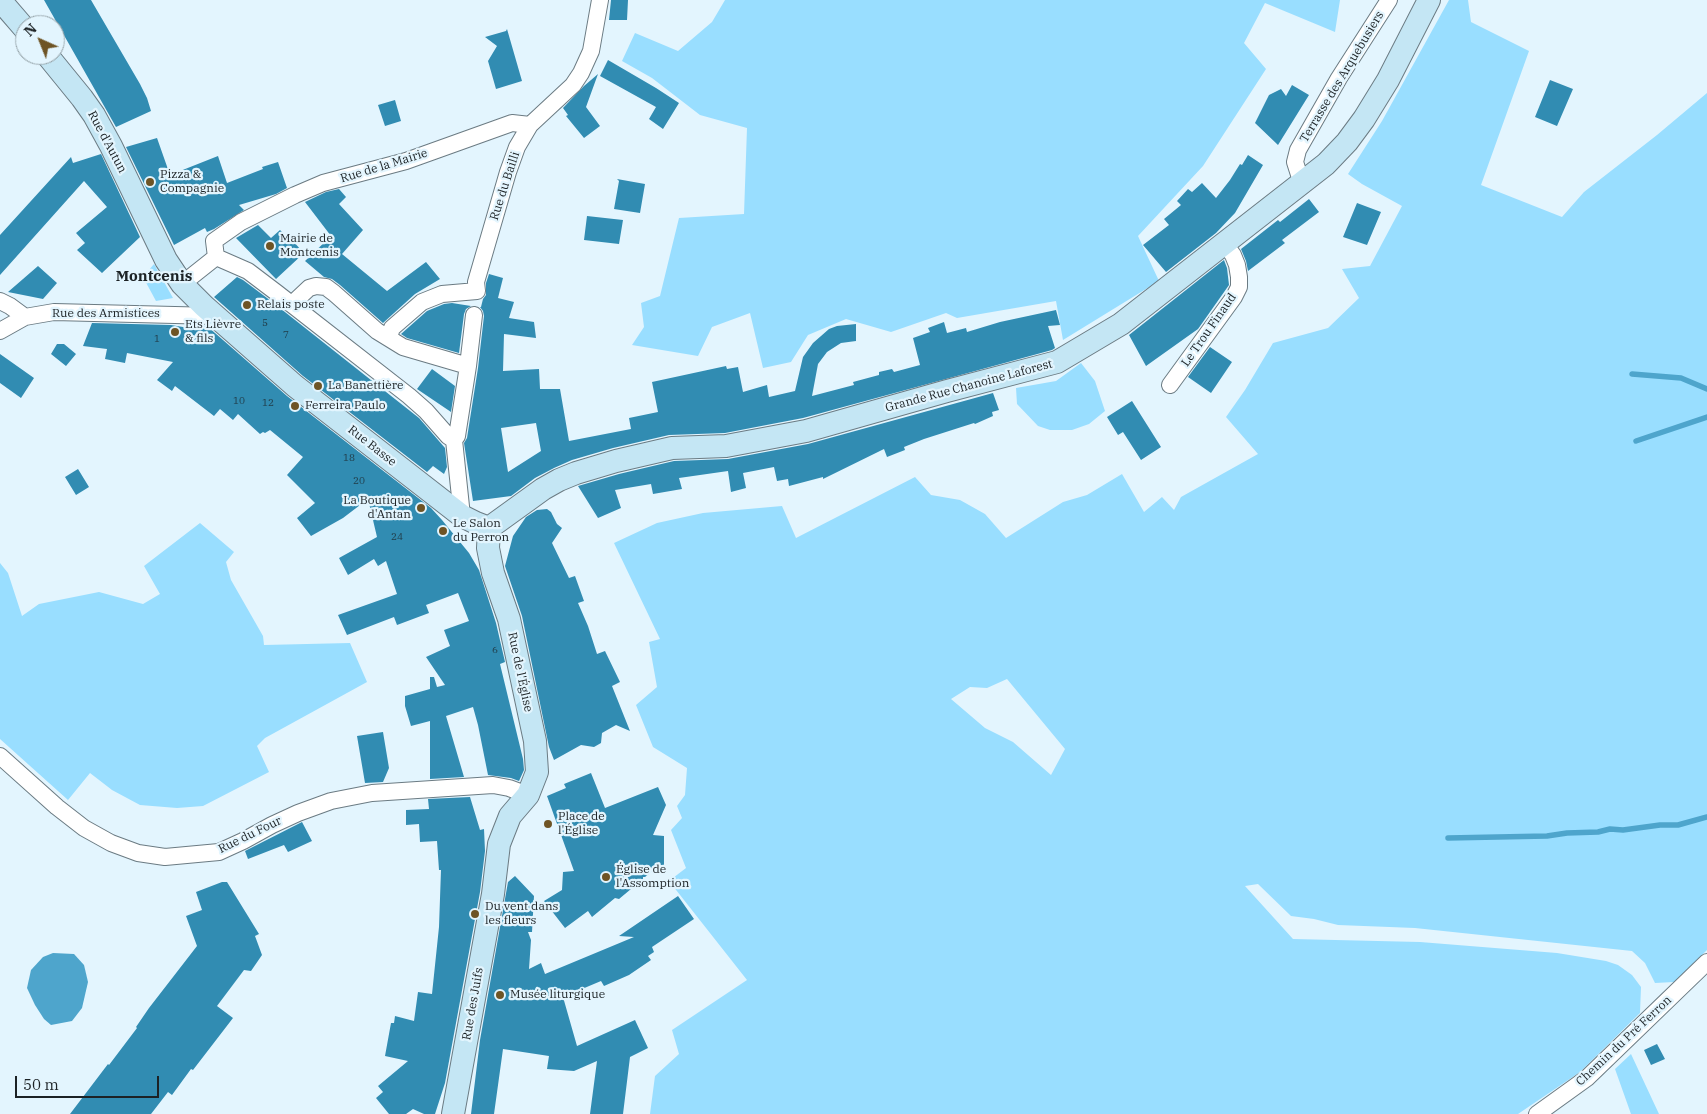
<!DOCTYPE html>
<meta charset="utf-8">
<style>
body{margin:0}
#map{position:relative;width:1707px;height:1114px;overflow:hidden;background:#e3f5fe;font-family:"IBM Plex Serif",serif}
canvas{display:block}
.north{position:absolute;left:15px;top:15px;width:50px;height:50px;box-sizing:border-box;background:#e3f5fe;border:1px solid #93a1a7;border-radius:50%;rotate:316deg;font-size:14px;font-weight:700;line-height:20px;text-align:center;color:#1c2225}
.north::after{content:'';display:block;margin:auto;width:18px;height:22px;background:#6e5425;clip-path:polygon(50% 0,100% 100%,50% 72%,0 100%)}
.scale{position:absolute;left:15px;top:1076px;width:144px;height:22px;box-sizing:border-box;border:2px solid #1c2225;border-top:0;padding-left:6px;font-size:15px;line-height:18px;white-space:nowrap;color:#1c2225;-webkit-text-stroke:4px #e3f5fe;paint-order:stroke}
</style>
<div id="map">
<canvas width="1707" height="1114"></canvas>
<div class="north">N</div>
<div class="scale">50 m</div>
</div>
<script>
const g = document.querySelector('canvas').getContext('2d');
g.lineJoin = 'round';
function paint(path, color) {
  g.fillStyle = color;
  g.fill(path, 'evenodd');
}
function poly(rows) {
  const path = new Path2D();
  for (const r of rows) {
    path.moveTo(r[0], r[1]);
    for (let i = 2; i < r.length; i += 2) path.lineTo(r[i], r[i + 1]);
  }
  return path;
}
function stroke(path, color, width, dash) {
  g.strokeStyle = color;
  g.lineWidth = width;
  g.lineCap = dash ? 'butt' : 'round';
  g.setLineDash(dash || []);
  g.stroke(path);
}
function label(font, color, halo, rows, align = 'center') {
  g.font = font + ' "IBM Plex Serif",serif';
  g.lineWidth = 4.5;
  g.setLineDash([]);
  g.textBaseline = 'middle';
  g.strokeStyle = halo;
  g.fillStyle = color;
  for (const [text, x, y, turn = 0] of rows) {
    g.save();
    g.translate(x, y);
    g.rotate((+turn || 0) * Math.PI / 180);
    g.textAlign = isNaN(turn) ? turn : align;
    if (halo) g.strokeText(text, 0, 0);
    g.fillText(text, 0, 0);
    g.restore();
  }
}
paint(poly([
 [725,0,1340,0,1335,32,1265,3,1244,43,1266,69,1203,166,1138,236,1159,281,1063,340,1056,301,957,318,946,313,891,332,846,319,808,335,791,362,763,368,750,313,712,327,698,356,632,345,644,327,641,303,660,296,679,218,744,214,747,128,700,115,652,78,622,61,635,33,678,51,712,22],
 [1449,0,1468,0,1471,22,1529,51,1481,185,1562,217,1584,192,1657,135,1707,93,1707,950,1674,982,1655,983,1645,963,1632,951,1415,928,1338,925,1314,919,1291,916,1258,884,1245,886,1293,939,1420,942,1557,953,1606,961,1618,965,1632,975,1641,987,1640,1013,1580,1072,1518,1114,650,1114,655,1076,679,1054,672,1030,747,980,669,881,686,868,671,830,682,818,677,806,685,795,687,768,653,747,636,705,657,687,649,642,660,639,614,543,657,523,703,513,782,506,796,538,915,477,931,495,960,500,985,514,1006,538,1063,502,1087,495,1122,474,1144,512,1162,497,1174,510,1181,497,1258,454,1226,417,1245,390,1273,343,1328,328,1359,298,1342,269,1370,266,1402,206,1362,184,1348,174,1382,121],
 [1007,679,1065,749,1051,775,1013,742,985,728,951,699,970,687,987,688],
 [154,264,173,298,156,301,143,277],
 [1081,363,1095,381,1105,411,1089,424,1072,430,1050,430,1038,426,1017,404,1016,388,1056,381],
 [200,523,234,552,226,562,231,580,263,636,264,645,350,643,367,682,265,738,257,746,269,772,203,806,177,808,140,805,112,790,90,773,68,800,0,739,0,563,8,573,22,616,39,604,99,592,143,604,160,594,144,566],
 [1631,1054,1659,1114,1631,1114,1615,1069]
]), '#99deff');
paint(poly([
 [53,953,74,954,84,965,88,982,82,1008,72,1021,51,1025,44,1019,35,1005,27,988,31,970,43,957]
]), '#4ea5cc');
stroke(poly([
 [1632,374,1681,378,1707,389],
 [1636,441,1707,417],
 [1448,838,1547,836,1567,833,1598,832,1610,829,1623,830,1660,825,1678,825,1707,817]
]), '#4ea5cc', 5.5);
paint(poly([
 [44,0,91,0,140,84,147,98,151,111,116,127],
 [611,0,628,0,627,20,609,20],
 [507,29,522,81,496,89,488,61,497,46,485,37,506,31],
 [608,60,656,88,679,103,663,129,649,119,656,107,600,76],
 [598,74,586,107,600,126,584,138,566,116,568,115,563,108,584,86],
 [1550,80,1573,89,1557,126,1535,117],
 [1292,85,1309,95,1278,145,1255,123,1269,95,1281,89,1286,96],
 [395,100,401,121,385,126,378,105],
 [157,138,170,175,218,156,227,183,263,169,262,167,278,162,287,188,276,194,239,205,244,210,214,229,207,232,205,228,174,245,126,147],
 [101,154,140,237,102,273,77,250,85,243,76,233,107,207,84,181,0,275,0,235,71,157,73,163],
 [1248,155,1263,165,1235,213,1216,233,1166,272,1143,245,1169,225,1164,219,1181,205,1177,201,1188,189,1192,192,1202,183,1216,198,1230,180,1240,164,1242,165],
 [617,179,645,184,640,213,614,209,619,181],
 [339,189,346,197,339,204,363,230,342,254,387,291,426,262,440,279,415,294,383,323,340,285,332,279,324,277,305,261,331,236,305,202,326,192],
 [1309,199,1319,212,1282,240,1285,243,1248,271,1246,261,1241,249,1278,220,1280,222],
 [1357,203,1381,212,1367,245,1343,237],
 [587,216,623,220,619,244,584,240],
 [258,225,271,238,280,230,289,239,290,238,304,253,276,279,236,238],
 [1224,260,1227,268,1229,285,1198,329,1146,366,1129,335],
 [38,266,57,283,43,299,8,292],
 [489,274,503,278,498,298,514,302,509,318,534,322,536,338,504,334,503,371,539,369,540,389,560,389,569,441,631,429,629,418,658,412,652,382,726,366,727,369,738,367,743,392,767,385,769,397,795,391,803,357,813,343,829,329,837,326,856,324,856,341,841,343,827,352,818,364,812,396,854,385,853,382,879,375,879,372,892,369,894,372,920,365,913,338,930,332,928,328,944,322,947,333,966,328,967,332,1000,322,1056,310,1060,325,1048,326,1055,348,1052,350,803,418,725,433,669,435,613,448,572,460,554,468,535,478,511,496,473,501,464,443,467,438,478,368,484,316,483,311,480,307,481,307,483,299,486,295,486,283],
 [536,423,541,451,508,472,501,428],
 [237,277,243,280,271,301,419,418,445,448,447,467,444,474,433,466,427,472,303,376,214,297],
 [452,303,471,306,466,309,464,314,459,353,407,338,401,334,427,311,444,304],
 [92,323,171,325,189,328,190,325,207,326,287,396,431,508,442,520,469,553,479,570,496,623,505,662,500,664,523,759,524,770,519,781,511,778,488,775,478,725,473,707,446,716,464,777,430,779,430,721,411,726,405,706,405,696,430,689,430,677,434,677,437,687,445,685,426,657,450,646,444,630,469,621,458,593,426,605,429,613,397,625,394,617,347,635,338,615,397,594,386,561,378,566,374,559,348,575,339,558,377,537,368,499,343,518,311,536,297,518,315,503,287,475,303,457,270,430,265,433,263,432,260,434,238,414,233,420,220,409,214,416,175,386,172,391,157,380,173,362,127,353,125,363,105,359,107,349,83,346],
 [57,344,64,344,76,354,66,366,51,354],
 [1210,347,1232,362,1211,393,1188,377],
 [0,354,34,378,21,398,0,383],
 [432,369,455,386,451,412,417,389],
 [993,393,999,410,992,412,993,416,975,424,974,423,924,439,904,447,905,450,887,457,884,449,823,479,823,477,789,486,788,479,777,481,774,467,743,473,746,488,731,492,728,471,679,478,682,489,653,494,651,484,615,490,621,508,598,518,578,486,619,474,674,461,728,459,808,444],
 [1132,401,1161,447,1141,460,1123,432,1118,435,1107,417],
 [78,469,89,487,76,495,65,477],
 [547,509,551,512,557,524,562,528,552,543,569,578,575,576,584,601,578,603,588,626,597,654,605,651,620,682,612,686,630,731,616,725,602,733,601,743,594,747,581,745,554,760,549,747,522,616,505,566,513,536,526,517,537,510],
 [383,732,389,768,383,782,365,783,357,736],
 [591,773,605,808,658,787,666,805,653,835,664,836,664,865,660,865,645,877,643,877,643,879,619,899,615,898,592,917,588,911,565,928,544,901,562,890,563,872,574,871,547,796,566,788,564,784],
 [470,797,480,830,484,829,485,851,480,892,445,1083,435,1114,424,1114,413,1109,406,1114,389,1114,376,1098,383,1092,378,1086,408,1061,385,1056,391,1023,394,1023,395,1016,414,1021,418,992,432,994,439,927,441,870,439,870,437,841,420,842,419,824,406,825,406,810,429,809,428,799],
 [302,822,312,841,288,852,284,845,248,859,245,851],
 [515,876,534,896,532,932,528,932,531,940,529,969,541,963,545,974,634,937,619,936,678,896,694,919,652,947,654,952,648,956,651,960,629,975,604,986,601,981,563,997,577,1046,635,1020,648,1048,630,1057,623,1114,590,1114,597,1061,574,1071,547,1069,549,1056,503,1049,494,1114,471,1114,480,1040,508,882],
 [222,882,227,882,259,934,255,936,262,955,251,971,244,970,217,1006,233,1018,193,1070,191,1069,172,1095,168,1092,151,1114,70,1114,108,1064,109,1065,137,1028,136,1027,149,1008,197,946,186,916,202,910,196,892],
 [1657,1044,1665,1059,1651,1065,1644,1050]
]), '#318cb2');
const minor = poly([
 [1302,184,1295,162,1298,150,1339,78,1389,0],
 [216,257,248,271,277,293,409,396,426,411,448,436,454,440],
 [182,284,216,257,214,241,241,222,295,195,323,183,406,161,512,123,530,125],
 [0,301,10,306,25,317],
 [292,304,309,288,316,286,326,287,334,293,377,331,403,347,468,366],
 [0,331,25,317,54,312,215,316],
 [389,337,392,328,422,302,442,294,477,291,476,282,508,172,517,147,530,125,573,85,581,73,591,51,600,0],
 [1170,385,1234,297,1239,287,1239,277,1237,265,1233,255,1225,244],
 [462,516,454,440,457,436,468,366,474,315],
 [0,756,57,807,84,828,111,843,138,853,165,857,219,852,243,841,272,825,298,813,331,801,372,793,493,785,509,788,528,795],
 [1537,1114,1587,1078,1707,962]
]);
const secondary = poly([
 [0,0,25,29],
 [47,55,82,98,94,115,111,146,166,260,182,284,204,306,295,386,462,516,476,523,489,528,488,548,493,573,509,619,535,741,537,772,528,795,510,816,499,844,493,894,453,1114],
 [489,528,543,489,559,480,576,473,616,461,672,448,726,446,806,431,947,391,1057,362,1121,324,1326,164,1347,142,1364,119,1388,80,1429,0]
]);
stroke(minor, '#6b7b83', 18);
stroke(secondary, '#6b7b83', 24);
stroke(minor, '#fff', 16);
stroke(secondary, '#c4e6f4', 22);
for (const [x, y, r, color] of [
 [150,182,5,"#6e5425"],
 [270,246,5,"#6e5425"],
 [247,305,5,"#6e5425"],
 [175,332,5,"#6e5425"],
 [318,386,5,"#6e5425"],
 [295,406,5,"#6e5425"],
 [421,508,5,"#6e5425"],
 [443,531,5,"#6e5425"],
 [548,824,5,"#6e5425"],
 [606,877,5,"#6e5425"],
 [475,914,5,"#6e5425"],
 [500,995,5,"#6e5425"]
]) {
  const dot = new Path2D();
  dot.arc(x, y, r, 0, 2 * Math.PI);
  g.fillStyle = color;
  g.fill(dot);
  stroke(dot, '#e3f5fe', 2);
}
label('10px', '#213c48', null, [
 ["5",265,323],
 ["7",286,335],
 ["1",157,339],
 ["10",239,401],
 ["12",268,403],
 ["18",349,458],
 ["20",359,481],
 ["24",397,537],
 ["6",495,650]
]);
label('12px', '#1c2225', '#e3f5fe', [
 ["Terrasse des Arquebusiers",1342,77,-59],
 ["Rue d'Autun",107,142,62],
 ["Rue de la Mairie",384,166,-17],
 ["Rue du Bailli",505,186,-72],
 ["Rue des Armistices",106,314],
 ["Le Trou Finaud",1209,330,-55],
 ["Grande Rue Chanoine Laforest",969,386,-15],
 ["Rue Basse",372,446,38],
 ["Rue de l'Église",520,672,78],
 ["Rue du Four",250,835,-26],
 ["Rue des Juifs",473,1004,-80],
 ["Chemin du Pré Ferron",1624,1041,-43]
]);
label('12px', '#1c2225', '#e3f5fe', [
 ["Pizza &",160,175],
 ["Compagnie",160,189],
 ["Mairie de",280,239],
 ["Montcenis",280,253],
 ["Relais poste",257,305],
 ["Ets Lièvre",185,325],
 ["& fils",185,339],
 ["La Banettière",328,386],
 ["Ferreira Paulo",305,406],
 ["La Boutique",411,501,"right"],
 ["d'Antan",411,515,"right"],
 ["Le Salon",453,524],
 ["du Perron",453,538],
 ["Place de",558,817],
 ["l'Église",558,831],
 ["Église de",616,870],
 ["l'Assomption",616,884],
 ["Du vent dans",485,907],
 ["les fleurs",485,921],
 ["Musée liturgique",510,995]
], 'left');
label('bold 15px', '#1c2225', '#e3f5fe', [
 ["Montcenis",154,277]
]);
</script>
